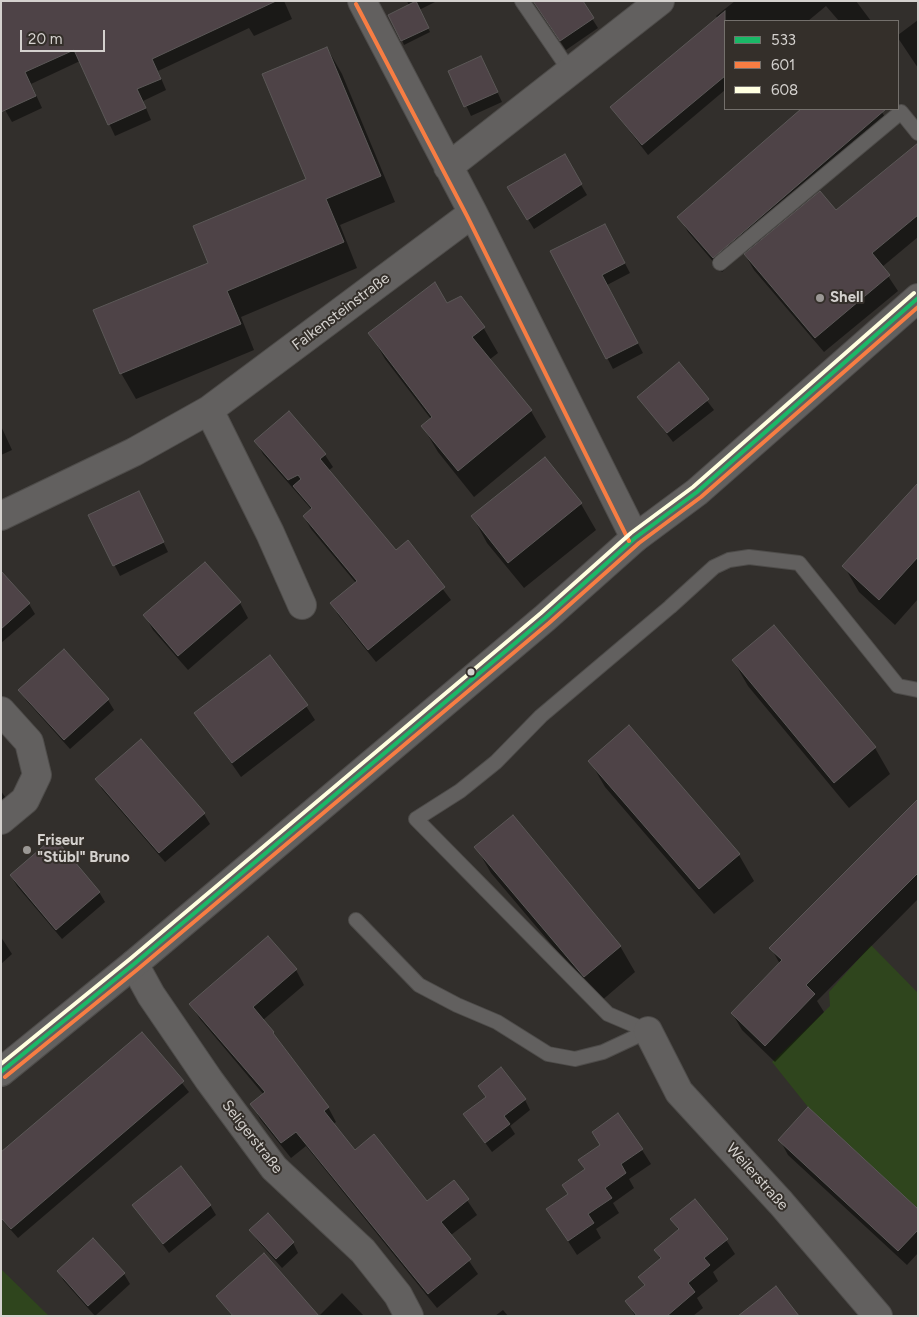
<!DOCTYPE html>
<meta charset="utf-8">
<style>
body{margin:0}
#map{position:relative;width:919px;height:1317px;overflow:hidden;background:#322f2c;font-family:Figtree,sans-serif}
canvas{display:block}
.frame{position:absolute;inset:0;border:2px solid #d4d1ce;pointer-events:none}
.legend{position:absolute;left:724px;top:20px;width:175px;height:90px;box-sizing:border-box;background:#342f2a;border:1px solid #74706c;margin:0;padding:6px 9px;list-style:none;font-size:15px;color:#d4d1ce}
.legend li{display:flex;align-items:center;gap:10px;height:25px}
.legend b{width:25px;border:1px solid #74706c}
.scale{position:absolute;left:20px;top:30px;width:85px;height:22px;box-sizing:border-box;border:2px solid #d4d1ce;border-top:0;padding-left:6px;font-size:15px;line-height:18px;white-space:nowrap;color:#d4d1ce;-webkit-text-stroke:4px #342f2a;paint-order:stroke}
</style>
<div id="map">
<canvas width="919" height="1317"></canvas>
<div class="frame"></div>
<ul class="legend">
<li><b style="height:6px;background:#1ab867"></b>533</li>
<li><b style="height:6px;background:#f77d43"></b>601</li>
<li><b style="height:6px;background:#ffffe0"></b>608</li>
</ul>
<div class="scale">20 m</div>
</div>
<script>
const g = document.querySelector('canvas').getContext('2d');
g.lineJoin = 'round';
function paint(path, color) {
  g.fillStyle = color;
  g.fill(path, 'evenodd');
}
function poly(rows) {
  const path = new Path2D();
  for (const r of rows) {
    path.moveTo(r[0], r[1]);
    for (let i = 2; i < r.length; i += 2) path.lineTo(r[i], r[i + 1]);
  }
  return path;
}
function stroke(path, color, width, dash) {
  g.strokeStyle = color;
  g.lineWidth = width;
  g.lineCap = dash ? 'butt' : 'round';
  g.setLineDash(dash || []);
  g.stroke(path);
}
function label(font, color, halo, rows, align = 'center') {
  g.font = font + ' Figtree,sans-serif';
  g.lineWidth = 4;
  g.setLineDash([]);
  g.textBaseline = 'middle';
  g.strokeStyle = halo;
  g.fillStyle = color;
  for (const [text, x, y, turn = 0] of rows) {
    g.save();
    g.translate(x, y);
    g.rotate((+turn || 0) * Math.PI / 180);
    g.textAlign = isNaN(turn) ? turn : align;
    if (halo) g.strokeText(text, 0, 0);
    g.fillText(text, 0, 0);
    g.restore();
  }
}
paint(poly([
 [871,945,918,993,918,1209,808,1107,772,1062,830,1006,829,992],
 [1,1269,49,1316,1,1316]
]), '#2f451d');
paint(poly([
 [13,1,284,1,292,19,254,36,249,28,158,71,166,90,143,101,151,120,115,136,80,61,31,84,42,108,12,122,1,103],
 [407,1,437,1,419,10,430,32,404,45,402,40,409,6],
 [533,1,581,1,598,28,566,50],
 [735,1,856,1,871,21,839,21,826,6,808,21,725,21,725,90,648,155,611,107,718,19,716,16],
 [918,20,918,68,898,38,898,35],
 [327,48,342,74,395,202,340,225,357,268,241,317,254,350,136,399,121,373,210,263,307,180],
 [481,57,502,102,471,116,450,71],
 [803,109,880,109,891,127,761,239,763,240,836,212,918,148,918,237,882,267,898,291,824,352,754,270,744,253,722,272,688,232,679,217],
 [564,156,587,195,534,229,515,198],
 [610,235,630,273,607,285,643,353,613,369,552,252],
 [446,305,483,327,498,353,489,360,531,411,546,437,474,497,438,452,423,427,431,419,385,359,370,333],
 [679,364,714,410,673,442,639,397],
 [289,413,325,455,333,467,328,471,395,552,407,542,451,600,376,662,339,616,331,603,356,583,311,529,304,517,312,510,263,454,256,441],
 [1,426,12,450,1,455],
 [545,458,581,504,596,530,524,588,487,543,473,517],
 [918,484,918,599,895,625,859,592,844,566],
 [144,502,168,552,120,576,90,516],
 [205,563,240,603,248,618,188,670,153,630,145,616],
 [1,573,29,604,35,614,1,643],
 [774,627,875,748,890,774,849,808,748,686,733,660],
 [64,651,108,700,114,710,70,749,26,700,20,690],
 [306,706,315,720,241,777,196,713],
 [141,741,204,814,210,824,165,862,102,789,97,779],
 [590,761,739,855,754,881,714,914,605,787],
 [1,791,9,803,1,809],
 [918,800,918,899,817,1001,824,1012,775,1062,742,1030,732,1013,780,964,771,948],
 [476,847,620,946,635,972,600,1002,491,873],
 [11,876,99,892,105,902,62,939,17,886],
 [1,937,12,954,1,964],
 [296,970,304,985,263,1020,328,1107,336,1122,333,1124,355,1152,427,1203,454,1181,477,1215,451,1235,478,1274,437,1308,306,1146,291,1158,260,1119,252,1104,264,1095,200,1019,191,1005],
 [142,1033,189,1092,18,1238,1,1219,1,1154],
 [479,1086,525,1100,530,1110,510,1126,515,1134,492,1152,465,1115,486,1098],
 [780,1140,918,1211,918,1253,907,1265,788,1155],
 [642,1150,651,1164,629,1179,634,1188,613,1203,619,1213,596,1229,601,1238,577,1255,548,1210,569,1195,585,1170,580,1161],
 [210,1205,216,1215,169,1253,134,1206],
 [672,1219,726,1240,735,1254,713,1272,718,1281,697,1298,703,1308,693,1316,635,1316,627,1301,645,1286,640,1277,661,1260,655,1250,679,1231],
 [251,1230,293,1243,298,1253,282,1268,257,1240],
 [93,1240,124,1274,130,1284,95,1316,64,1281,58,1271],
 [342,1293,364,1316,319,1316],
 [218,1296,294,1316,232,1316],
 [503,1310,508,1316,495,1316]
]), '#0007');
const building = poly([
 [1,1,276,1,152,59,161,79,137,89,146,108,108,125,74,50,25,72,36,96,1,112,1,1],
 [416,1,429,28,401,41,388,15,416,1],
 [533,1,583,1,594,18,560,41,533,1],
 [725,11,725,76,642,145,610,107,725,11],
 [327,47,381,176,326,199,344,242,227,291,241,324,120,374,93,310,208,263,193,226,306,179,262,74,327,47],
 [481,56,498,92,464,107,448,71,481,56],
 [801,109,886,109,713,258,677,217,801,109],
 [918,143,918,215,872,253,890,275,815,338,744,254,820,191,836,210,918,143],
 [565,154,582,184,527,220,507,187,565,154],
 [605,224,625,263,602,275,638,343,606,359,550,251,605,224],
 [435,282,447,303,461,296,485,327,472,337,532,410,458,471,421,426,432,417,368,333,435,282],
 [679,362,709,399,667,433,637,397,679,362],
 [289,411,326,454,320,459,396,550,408,540,445,587,368,650,330,603,357,581,303,516,312,508,293,486,301,479,298,475,288,480,254,441,289,411],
 [545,457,582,503,508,563,471,516,545,457],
 [918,483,918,557,879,600,842,566,918,483],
 [139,491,164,542,113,566,88,515,139,491],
 [205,562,241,602,178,656,143,615,205,562],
 [1,571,30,603,1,629,1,571],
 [774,625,876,747,834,783,732,660,774,625],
 [64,649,109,699,64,740,18,690,64,649],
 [270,655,308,705,232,763,194,713,270,655],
 [629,725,740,854,699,889,588,761,629,725],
 [141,739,205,813,159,853,95,779,141,739],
 [918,799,918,873,806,985,815,994,765,1046,731,1013,782,960,769,948,918,799],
 [513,815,621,946,584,977,474,847,513,815],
 [54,837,100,892,56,930,10,875,54,837],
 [268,936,297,969,253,1007,274,1032,273,1033,329,1107,324,1111,355,1150,374,1134,427,1201,454,1180,469,1199,441,1222,471,1259,428,1294,296,1132,281,1143,250,1104,265,1092,189,1004,268,936],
 [142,1032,184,1081,11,1229,1,1218,1,1152,142,1032],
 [501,1067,526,1099,504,1116,510,1124,485,1143,463,1114,486,1097,478,1086,501,1067],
 [808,1107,918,1209,918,1230,898,1251,778,1140,808,1107],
 [618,1113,643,1149,621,1164,626,1173,605,1188,612,1198,588,1214,594,1223,568,1241,546,1209,568,1194,562,1185,585,1169,578,1160,600,1145,592,1132,618,1113],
 [181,1166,211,1205,163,1244,132,1205,181,1166],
 [695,1199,728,1239,704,1258,710,1265,688,1283,695,1292,667,1316,637,1316,625,1301,645,1285,638,1277,661,1258,654,1250,679,1229,670,1219,695,1199],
 [268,1213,294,1242,276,1259,249,1230,268,1213],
 [93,1238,125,1273,88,1306,57,1271,93,1238],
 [264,1253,319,1316,233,1316,216,1296,264,1253],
 [776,1286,799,1316,738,1316,776,1286]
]);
paint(building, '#4e4347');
stroke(building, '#5b5857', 1);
const lane = poly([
 [522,1,570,71],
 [720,263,901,112,918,133],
 [356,920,419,985,457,1005,497,1022,548,1054,575,1059,603,1052,648,1031],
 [648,1031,608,1014,416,819,460,791,496,762,541,716,670,607,714,567,729,560,749,557,799,563,898,686,918,690]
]);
const street = poly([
 [362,1,473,213,635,538],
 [448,167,660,1],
 [209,410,270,533,302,605],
 [1,516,134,452,209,410,473,213],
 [1,711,29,742,37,775,25,800,1,820],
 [134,964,151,995,209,1080,274,1168,363,1251,398,1295,409,1316],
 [648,1031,679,1092,781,1203,878,1316]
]);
const secondary = poly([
 [1,1072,134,964,545,618,635,538,697,492,918,298]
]);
stroke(lane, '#4e4c4a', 16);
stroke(street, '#4e4c4a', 30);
stroke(secondary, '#4e4c4a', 30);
stroke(lane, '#62605f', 14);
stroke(street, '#62605f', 28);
stroke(secondary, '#62605f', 28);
stroke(poly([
 [1,1072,134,964,545,618,635,538,697,492,918,298]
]), '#1ab867', 4);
stroke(poly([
 [356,4,467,216,629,541],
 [5,1077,138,969,549,623,639,543,701,497,918,307]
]), '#f77d43', 4);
stroke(poly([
 [1,1064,130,959,541,613,631,533,693,487,914,293]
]), '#ffffe0', 4);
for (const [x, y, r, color] of [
 [820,298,5,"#9b9895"],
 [471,672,4.5,"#d4d1ce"],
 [27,850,5,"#9b9895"]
]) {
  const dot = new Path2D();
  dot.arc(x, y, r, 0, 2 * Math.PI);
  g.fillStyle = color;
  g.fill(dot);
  stroke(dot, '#342f2a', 2);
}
label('bold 15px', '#d4d1ce', '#342f2a', [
 ["Shell",830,298],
 ["Friseur",37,841],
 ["\"Stübl\" Bruno",37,858]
], 'left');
label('15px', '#d4d1ce', '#342f2a', [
 ["Falkensteinstraße",341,312,-37],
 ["Seligerstraße",252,1137,52],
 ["Weilerstraße",757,1177,48]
]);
</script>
